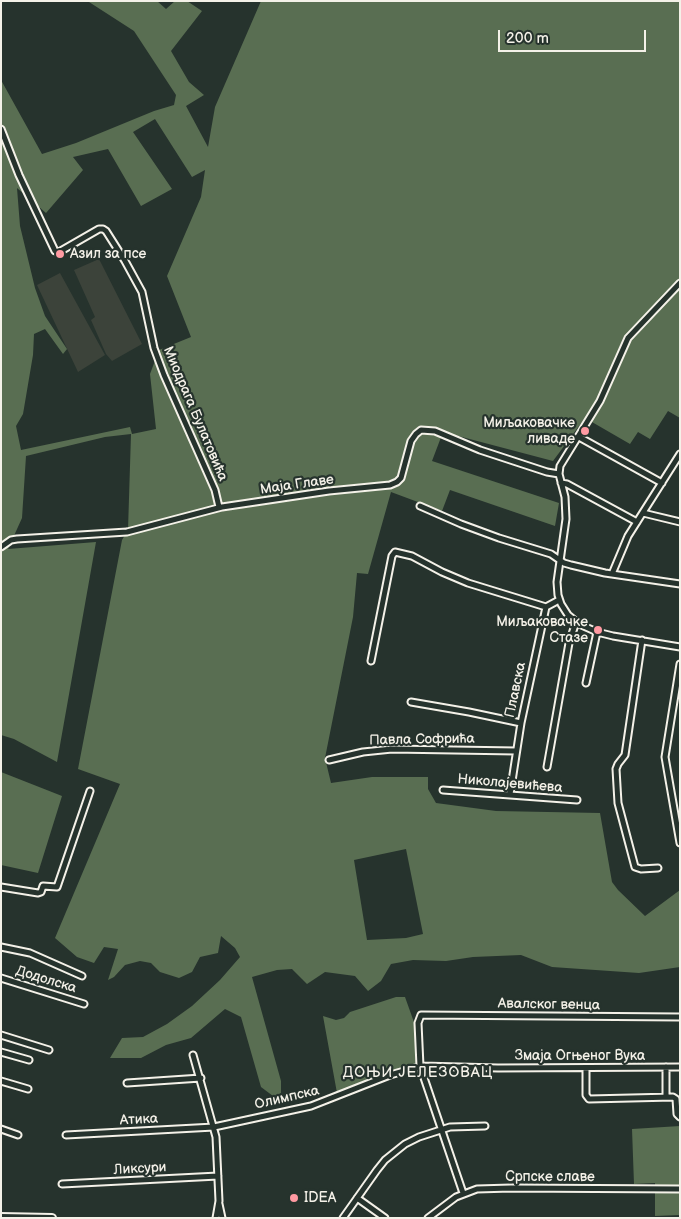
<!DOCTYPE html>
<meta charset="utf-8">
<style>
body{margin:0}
#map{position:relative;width:681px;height:1219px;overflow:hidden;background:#26332d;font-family:"Balsamiq Sans",sans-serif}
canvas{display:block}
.frame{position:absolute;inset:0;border:2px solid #f4f1e8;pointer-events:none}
.scale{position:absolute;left:498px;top:30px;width:148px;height:22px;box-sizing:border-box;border:2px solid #f4f1e8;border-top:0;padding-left:6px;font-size:15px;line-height:18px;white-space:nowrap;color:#f4f1e8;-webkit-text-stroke:4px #26332d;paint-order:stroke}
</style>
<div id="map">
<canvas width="681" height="1219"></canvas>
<div class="frame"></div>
<div class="scale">200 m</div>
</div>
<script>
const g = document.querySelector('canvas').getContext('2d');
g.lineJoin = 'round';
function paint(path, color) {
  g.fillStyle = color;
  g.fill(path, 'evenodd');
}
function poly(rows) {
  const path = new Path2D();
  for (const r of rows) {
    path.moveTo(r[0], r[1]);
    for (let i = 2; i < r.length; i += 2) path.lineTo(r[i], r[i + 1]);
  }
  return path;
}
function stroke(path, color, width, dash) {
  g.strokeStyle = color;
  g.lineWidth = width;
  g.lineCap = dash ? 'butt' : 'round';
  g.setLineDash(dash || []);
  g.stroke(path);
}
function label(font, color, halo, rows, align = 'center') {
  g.font = font + ' "Balsamiq Sans",sans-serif';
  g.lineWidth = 4.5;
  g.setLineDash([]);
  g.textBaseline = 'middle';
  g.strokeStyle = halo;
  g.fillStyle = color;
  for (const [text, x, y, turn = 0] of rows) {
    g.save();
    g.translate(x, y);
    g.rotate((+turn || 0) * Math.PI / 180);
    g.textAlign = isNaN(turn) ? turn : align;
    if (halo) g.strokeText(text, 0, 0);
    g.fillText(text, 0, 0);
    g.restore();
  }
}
paint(poly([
 [99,259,142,344,112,361,106,354,91,320,95,317,74,270],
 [60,273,105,355,78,372,37,285]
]), '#3c433a');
paint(poly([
 [157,1,166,9,175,1,187,1,202,11,171,51,189,82,204,95,186,106,208,147,215,107,261,1,680,1,680,418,668,411,650,439,638,432,630,444,585,418,553,461,443,432,432,461,559,503,555,526,450,490,442,511,391,492,368,574,357,573,353,617,325,758,331,783,372,777,428,777,428,789,436,803,496,811,600,813,612,882,618,890,645,916,680,890,680,967,639,973,552,967,521,955,473,957,446,961,413,960,391,964,381,981,368,991,355,976,325,972,307,984,292,969,277,970,252,977,281,1081,281,1102,261,1087,241,1017,225,1009,191,1038,166,1045,141,1058,110,1058,122,1038,143,1037,167,1024,192,1006,220,980,240,957,235,948,221,936,218,953,200,957,192,972,179,978,160,972,151,963,140,961,125,965,114,977,108,980,118,949,104,947,94,963,77,957,55,938,120,784,78,769,122,540,128,530,131,434,105,437,26,456,22,518,8,549,96,542,57,762,14,739,1,735,1,80,42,154,76,143,154,111,174,105,176,95,134,31,89,2],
 [155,119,192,177,205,170,201,197,167,276,191,337,159,350,150,374,156,429,132,434,130,427,21,450,16,426,23,414,33,355,34,334,45,329,63,354,67,349,45,316,35,288,20,226,17,188,46,213,83,170,73,157,108,149,141,206,172,189,133,132],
 [406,849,423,934,406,938,367,940,354,860],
 [1,772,62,796,38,873,1,865],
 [396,997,405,997,415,1025,417,1064,389,1072,337,1093,323,1016,336,1020,344,1018,350,1012],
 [680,1126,680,1215,655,1216,655,1183,634,1184,632,1129]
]), '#596e52');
const minor = poly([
 [1,129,19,175,55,251,59,252,99,229,103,229,106,231,125,261,142,292,154,348,164,375,215,490,219,507],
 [680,283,628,338,600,401,560,466,559,474,565,497,566,519,557,582,558,595,561,604,568,615,579,624,597,632,613,636,680,647],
 [579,437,662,483],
 [561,483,567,484,637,522],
 [420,506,461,524,499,538,551,554,564,563,571,565,605,573,680,584],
 [643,513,680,522],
 [1,547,11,540,17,539,127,532,222,507,329,491,390,485,397,482,401,478,411,441,416,434,421,430,435,431,480,450,547,472,559,474],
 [612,574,628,536,680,454],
 [546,607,559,600],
 [642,640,625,755,618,764,616,769,618,803,635,867,641,869,658,868],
 [371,661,392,556,395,552,412,556,442,572,468,583,546,607],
 [680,664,665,757,680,843],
 [586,683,597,632],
 [411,702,469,712,521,723],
 [329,760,363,752,392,749,516,751],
 [547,767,569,643,576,622],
 [443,790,577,800],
 [510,794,521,723,546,607],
 [1,887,38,893,41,892,43,886,57,887,90,791],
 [1,947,30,953,82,976],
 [1,978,84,1004],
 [1,1035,49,1050],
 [1,1052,29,1060],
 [193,1055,216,1137,219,1201,216,1218],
 [666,1067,666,1097],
 [586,1068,586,1095,589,1099,673,1097,676,1099,677,1114,680,1117],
 [1,1081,28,1089],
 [127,1083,201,1078],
 [1,1129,18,1135],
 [66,1135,214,1127,311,1106,390,1075,422,1066,498,1068,680,1067],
 [62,1184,218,1176],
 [463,1193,420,1066,418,1023,421,1015,680,1017],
 [357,1198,385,1218],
 [219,1204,222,1218],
 [343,1218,377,1170,385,1160,405,1144,419,1137,450,1127,485,1126],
 [428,1218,456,1197,477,1189,511,1188,680,1189]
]);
const major = poly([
 [1,1217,52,1218]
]);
stroke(minor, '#f4f1e8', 9);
stroke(major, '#f4f1e8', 10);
stroke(minor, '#26332d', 5);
stroke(major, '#26332d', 6);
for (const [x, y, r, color] of [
 [60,254,5,"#ff9aa2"],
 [585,431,5,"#ff9aa2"],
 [598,630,5,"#ff9aa2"],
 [294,1198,5,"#ff9aa2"]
]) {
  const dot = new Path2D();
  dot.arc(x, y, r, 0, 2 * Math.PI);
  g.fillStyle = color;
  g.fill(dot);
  stroke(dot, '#26332d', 2);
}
label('14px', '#f4f1e8', '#26332d', [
 ["Азил за псе",70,254],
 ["Миљаковачке",575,423,"right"],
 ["ливаде",575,439,"right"],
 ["Миљаковачке",588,622,"right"],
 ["Стазе",588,638,"right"],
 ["IDEA",304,1198]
], 'left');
label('14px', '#f4f1e8', '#26332d', [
 ["Миодрага Булатовића",195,414,67],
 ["Маја Главе",297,485,-8],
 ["Плавска",516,690,-78],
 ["Павла Софрића",422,740,-1],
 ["Николајевићева",510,784,5],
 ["Додолска",46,980,17],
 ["Авалског венца",549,1005,1],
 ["Змаја Огњеног Вука",580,1056],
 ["Олимпска",287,1098,-13],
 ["Атика",139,1120,-3],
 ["Ликсури",140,1169,-3],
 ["Српске славе",550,1177]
]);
g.letterSpacing = '1px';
label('15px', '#f4f1e8', '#26332d', [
 ["ДОЊИ ЈЕЛЕЗОВАЦ",418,1073]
]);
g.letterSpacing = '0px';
</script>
